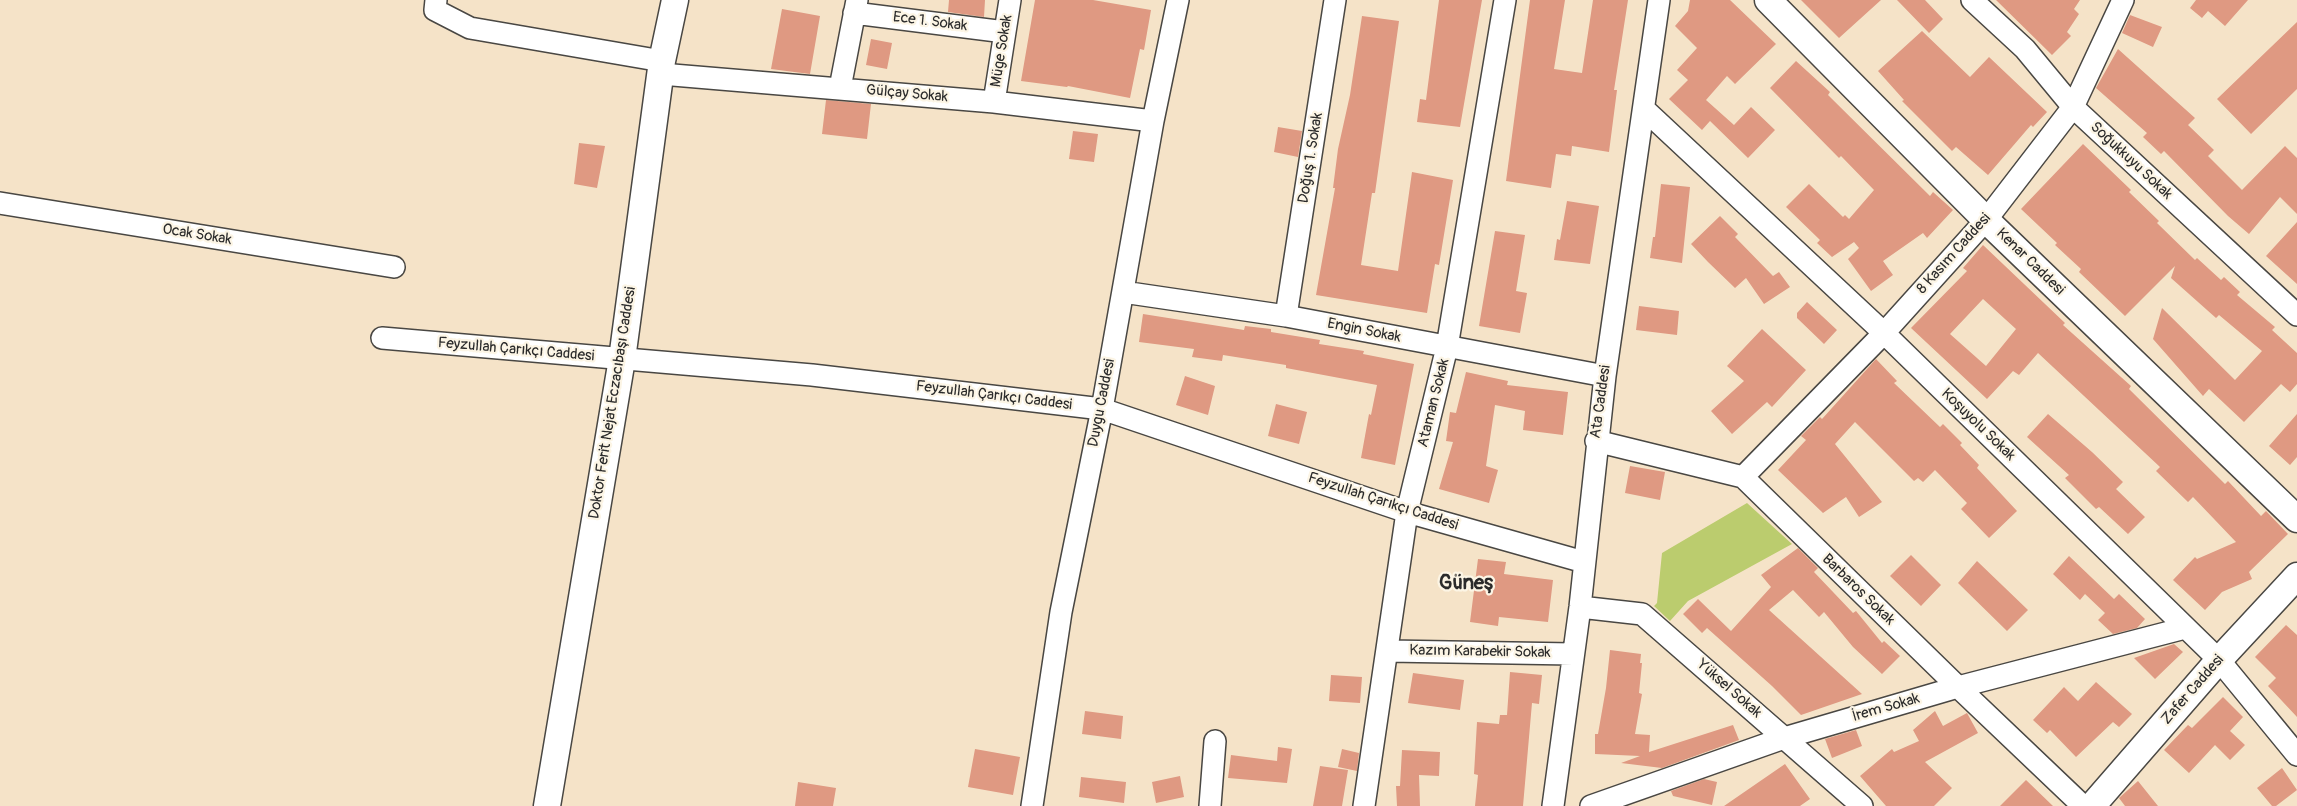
<!DOCTYPE html>
<meta charset="utf-8">
<style>
body{margin:0}
canvas{display:block;background:#f5e3c8}
</style>
<canvas width="2297" height="806"></canvas>
<script>
const g = document.querySelector('canvas').getContext('2d');
g.lineJoin = 'round';
function paint(path, color) {
  g.fillStyle = color;
  g.fill(path, 'evenodd');
}
function poly(rows) {
  const path = new Path2D();
  for (const r of rows) {
    path.moveTo(r[0], r[1]);
    for (let i = 2; i < r.length; i += 2) path.lineTo(r[i], r[i + 1]);
  }
  return path;
}
function stroke(path, color, width, dash) {
  g.strokeStyle = color;
  g.lineWidth = width;
  g.lineCap = dash ? 'butt' : 'round';
  g.setLineDash(dash || []);
  g.stroke(path);
}
function label(font, color, halo, rows, align = 'center') {
  g.font = font + ' Pangolin,sans-serif';
  g.lineWidth = 4.5;
  g.setLineDash([]);
  g.textBaseline = 'middle';
  g.strokeStyle = halo;
  g.fillStyle = color;
  for (const [text, x, y, turn = 0] of rows) {
    g.save();
    g.translate(x, y);
    g.rotate((+turn || 0) * Math.PI / 180);
    g.textAlign = isNaN(turn) ? turn : align;
    if (halo) g.strokeText(text, 0, 0);
    g.fillText(text, 0, 0);
    g.restore();
  }
}
paint(poly([
 [1747,503,1792,544,1688,601,1670,621,1654,606,1657,603,1662,553]
]), '#bbcc6e');
paint(poly([
 [949,0,985,0,984,17,948,12],
 [1035,0,1093,0,1151,10,1144,50,1140,49,1130,98,1068,86,1067,87,1021,81],
 [1439,0,1482,0,1460,127,1417,122,1420,99,1426,100],
 [1530,0,1565,0,1554,69,1582,73,1593,0,1628,0,1614,90,1617,90,1609,152,1572,146,1571,156,1556,154,1551,188,1506,181],
 [1690,0,1730,0,1776,44,1735,84,1727,76,1706,100,1734,125,1751,107,1775,130,1748,158,1710,121,1702,130,1669,99,1688,80,1677,70,1697,48,1675,26,1688,11],
 [1801,0,1881,0,1839,38],
 [1897,0,1925,0,1943,19,1929,33],
 [1996,0,2080,0,2074,9,2079,14,2067,32,2071,36,2052,55],
 [2196,0,2248,0,2225,26,2208,11,2202,18,2190,8],
 [782,9,820,16,810,74,771,69],
 [2130,15,2162,27,2153,47,2122,33],
 [1362,16,1399,21,1375,193,1372,193,1361,265,1398,271,1412,172,1453,180,1439,265,1435,264,1427,313,1316,295,1335,188,1333,188,1338,149,1350,95],
 [2297,22,2297,89,2251,134,2217,99],
 [1922,31,1970,77,1989,57,2047,112,2033,127,2031,125,1988,175,1956,147,1952,151,1902,101,1904,100,1878,71],
 [871,39,892,43,887,69,866,65],
 [2118,49,2195,118,2188,125,2214,150,2208,156,2242,190,2285,146,2297,158,2297,214,2280,197,2249,234,2228,216,2164,151,2161,154,2143,137,2147,133,2096,88],
 [1796,61,1830,92,1828,95,1930,196,1933,192,1953,210,1927,238,1923,233,1883,261,1893,275,1871,291,1848,259,1859,248,1854,242,1832,257,1817,243,1820,240,1786,207,1809,184,1843,217,1845,215,1849,219,1874,190,1841,156,1839,158,1770,88],
 [826,100,871,104,867,139,822,134],
 [1278,127,1302,131,1298,157,1274,152],
 [1073,131,1098,134,1094,162,1069,159],
 [579,143,605,146,597,188,574,184],
 [2083,144,2131,190,2129,192,2159,221,2157,223,2195,260,2197,258,2221,280,2224,277,2240,292,2237,295,2275,327,2272,330,2297,353,2297,384,2290,392,2281,384,2244,422,2209,389,2203,396,2153,339,2162,308,2235,380,2262,351,2219,315,2216,318,2171,278,2175,266,2125,316,2079,272,2081,269,2055,245,2057,243,2021,209],
 [1661,184,1690,187,1682,263,1650,258,1653,237,1655,237],
 [1567,201,1599,206,1590,264,1554,260,1557,239,1560,240],
 [1720,216,1738,234,1735,237,1773,276,1779,272,1790,287,1764,304,1746,278,1735,288,1708,262,1691,244],
 [2297,222,2297,284,2266,256],
 [1495,231,1525,235,1516,291,1527,293,1520,333,1479,326],
 [1983,245,2065,323,2063,325,2131,386,2129,389,2225,484,2228,481,2261,516,2266,511,2288,534,2249,572,2252,579,2222,592,2205,610,2173,580,2195,557,2197,559,2236,542,2193,497,2188,502,2156,471,2160,467,2038,353,2019,375,2013,371,1987,399,1911,328,1967,271,1963,268],
 [1983,299,2016,329,1986,366,1950,334],
 [1807,302,1837,330,1824,344,1797,318,1797,313],
 [1639,306,1679,311,1677,335,1636,330],
 [1143,314,1244,330,1245,326,1271,329,1271,332,1320,340,1319,344,1364,351,1363,354,1414,364,1395,465,1361,458,1369,414,1371,415,1377,385,1286,368,1286,365,1223,355,1222,361,1192,357,1194,349,1139,342],
 [1762,329,1806,370,1772,407,1767,402,1732,434,1711,411,1744,381,1727,366],
 [1876,359,1897,381,1894,383,1940,427,1943,424,1962,443,1960,445,1979,465,1977,468,2017,511,1989,538,1961,509,1967,503,1935,470,1923,482,1918,478,1914,481,1855,422,1835,444,1882,502,1859,517,1846,497,1823,513,1778,470,1806,440,1801,436,1820,417,1822,419],
 [1466,372,1508,381,1507,385,1568,392,1563,435,1523,430,1525,411,1495,405,1486,466,1498,470,1489,503,1439,489,1453,442,1446,441,1450,412,1456,413],
 [1185,376,1215,386,1208,415,1176,405],
 [1276,404,1307,412,1299,444,1268,436],
 [2048,414,2092,452,2123,482,2116,489,2145,517,2128,534,2099,507,2096,509,2065,478,2069,475,2027,437],
 [2297,414,2297,457,2290,465,2269,446],
 [1630,466,1665,472,1660,500,1625,493],
 [1798,548,1818,568,1814,572,1853,613,1856,611,1882,643,1884,641,1900,656,1882,674,1853,647,1824,612,1819,617,1793,590,1769,610,1862,694,1801,715,1772,686,1707,628,1702,633,1683,614,1698,599,1731,631,1771,587,1761,575],
 [1911,555,1941,585,1921,606,1890,576],
 [2069,556,2114,599,2119,594,2145,619,2137,628,2113,634,2098,620,2105,613,2085,594,2080,600,2053,574],
 [1478,559,1506,562,1504,574,1553,580,1548,622,1499,617,1498,626,1470,622],
 [1977,561,2028,610,2007,631,1958,583],
 [2286,625,2297,635,2297,717,2268,686,2276,678,2255,657],
 [2174,644,2183,652,2155,679,2134,658],
 [1610,650,1641,654,1640,663,1642,663,1639,693,1642,694,1635,734,1650,735,1649,752,1733,725,1739,740,1662,768,1621,763,1640,756,1595,754,1595,734,1598,734,1606,688],
 [1510,672,1542,675,1539,704,1532,703,1523,806,1475,806,1478,775,1474,774,1477,722,1499,724,1500,715,1507,715],
 [1413,673,1464,680,1460,710,1408,703],
 [1331,675,1362,677,1360,703,1329,701],
 [2096,682,2132,714,2119,727,2113,722,2076,757,2050,730,2047,733,2033,720,2064,687,2078,701],
 [2223,697,2243,717,2230,731,2245,745,2230,760,2215,745,2189,773,2164,750,2188,725,2192,728],
 [1085,711,1123,716,1121,739,1082,734],
 [1935,711,1943,726,1967,713,1978,733,1925,762,1952,788,1934,806,1886,806,1860,776,1892,749,1894,752,1919,741,1913,730],
 [1856,730,1862,746,1832,758,1825,739],
 [1278,747,1292,749,1287,783,1228,778,1231,755,1277,761],
 [975,749,1020,757,1013,795,968,787],
 [1342,749,1359,753,1357,771,1338,767],
 [1402,750,1440,752,1439,776,1419,775,1420,806,1397,806,1396,786,1400,786],
 [1785,764,1810,799,1800,806,1724,806],
 [1320,766,1348,770,1342,806,1313,806],
 [2282,768,2297,790,2276,806,2272,806,2257,788],
 [1180,776,1184,797,1156,803,1152,782],
 [1081,777,1126,782,1124,803,1079,797],
 [1704,779,1717,782,1712,805,1673,796,1671,791],
 [2026,780,2053,806,2000,806],
 [2138,781,2158,806,2125,806,2119,798],
 [798,782,836,788,833,806,795,806]
]), '#df9982');
const minor = poly([
 [436,0,435,10,470,28,662,61],
 [1972,0,2025,49,2073,107,2297,315],
 [854,13,1005,32],
 [661,74,994,102,1153,121],
 [840,88,857,0],
 [994,102,1010,0],
 [1644,109,1884,333,2219,660,2297,755],
 [0,203,394,267],
 [1123,292,1286,316,1605,376],
 [1286,316,1335,0],
 [382,338,812,375,1102,409,1407,512,1584,562],
 [1596,441,1743,477,1958,687,2083,806],
 [1743,477,1884,333,1986,220,2073,107,2123,0],
 [1580,607,1642,614,1862,806],
 [1388,651,1573,654],
 [1032,806,1061,612,1102,409,1153,121,1178,0],
 [1210,806,1215,741],
 [1364,806,1407,512,1447,347,1505,0],
 [1553,806,1580,607,1605,376,1659,0],
 [1591,806,1784,738,1958,687,2185,628]
]);
const major = poly([
 [1768,0,1986,220,2297,519],
 [547,806,622,359,662,61,675,0],
 [2092,806,2219,660,2297,576]
]);
stroke(minor, '#494743', 24);
stroke(major, '#494743', 29);
stroke(minor, '#fff', 21);
stroke(major, '#fff', 26);
label('15px', '#2b2b2b', '#fcf5e5', [
 ["Ece 1. Sokak",930,22,7],
 ["Müge Sokak",1002,51,-81],
 ["Gülçay Sokak",907,94,5],
 ["Doğuş 1. Sokak",1311,158,-81],
 ["Soğukkuyu Sokak",2131,161,43],
 ["Ocak Sokak",197,235,9],
 ["8 Kasım Caddesi",1954,254,-48],
 ["Kenar Caddesi",2030,262,44],
 ["Engin Sokak",1364,331,11],
 ["Feyzullah Çarıkçı Caddesi",516,350,5],
 ["Feyzullah Çarıkçı Caddesi",994,396,7],
 ["Ata Caddesi",1601,402,-82],
 ["Doktor Ferit Nejat Eczacıbaşı Caddesi",613,403,-81],
 ["Duygu Caddesi",1102,403,-79],
 ["Ataman Sokak",1434,403,-76],
 ["Koşuyolu Sokak",1978,425,44],
 ["Feyzullah Çarıkçı Caddesi",1383,502,18],
 ["Barbaros Sokak",1858,590,44],
 ["Kazım Karabekir Sokak",1480,652,1],
 ["Yüksel Sokak",1729,689,41],
 ["Zafer Caddesi",2193,690,-49],
 ["İrem Sokak",1886,708,-16]
]);
label('bold 20px', '#2b2b2b', '#fcf5e5', [
 ["Güneş",1466,584]
]);
</script>
